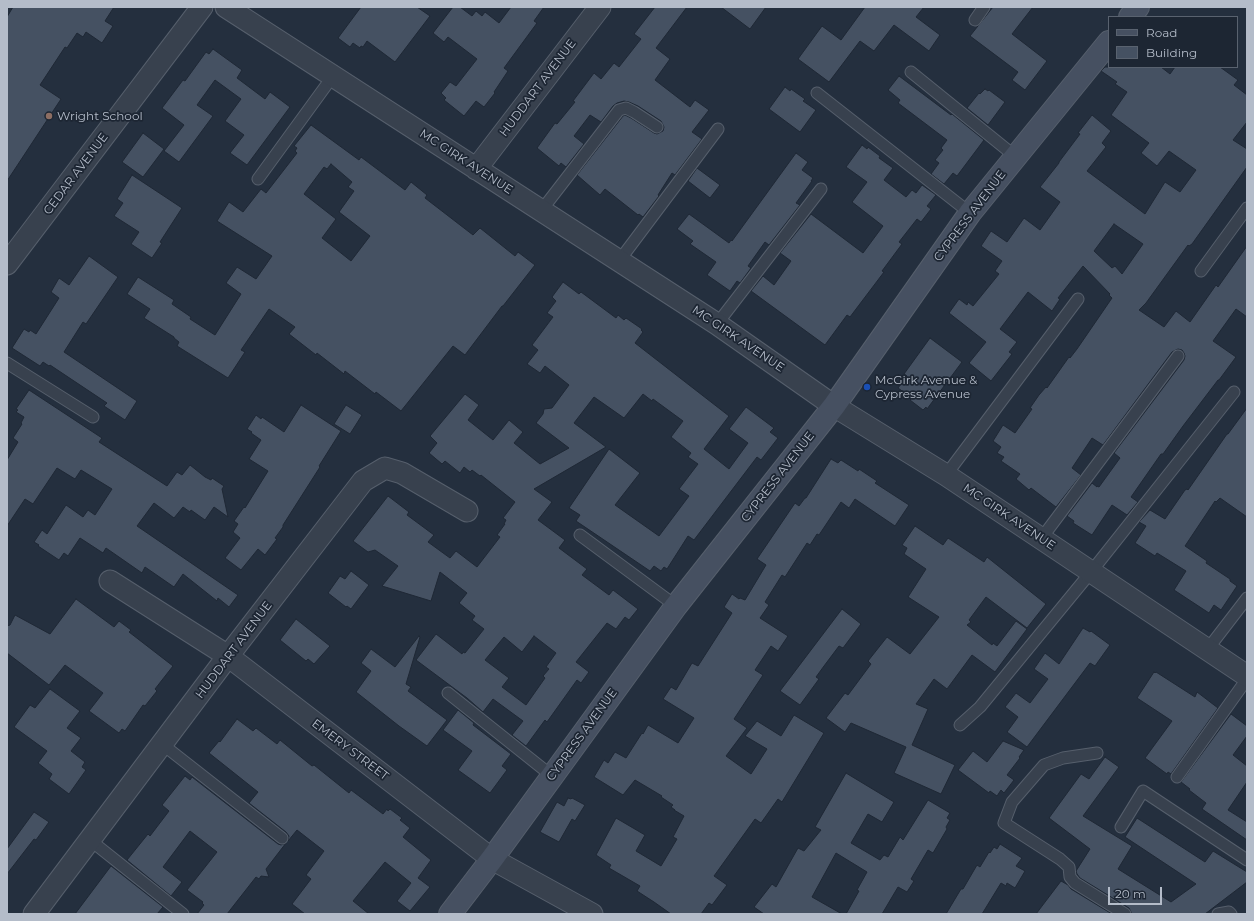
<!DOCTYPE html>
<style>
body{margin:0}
#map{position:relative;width:1254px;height:921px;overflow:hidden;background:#242f3e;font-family:Montserrat,sans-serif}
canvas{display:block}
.frame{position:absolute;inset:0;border:8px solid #b4bcc9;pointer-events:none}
.legend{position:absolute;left:1108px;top:16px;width:130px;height:52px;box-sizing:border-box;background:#1d2633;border:1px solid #59626f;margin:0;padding:5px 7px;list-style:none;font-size:12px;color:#b4bcc9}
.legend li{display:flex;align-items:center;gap:8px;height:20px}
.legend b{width:20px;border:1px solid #59626f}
.scale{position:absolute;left:1108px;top:887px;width:54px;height:18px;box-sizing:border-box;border:2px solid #b4bcc9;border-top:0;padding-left:5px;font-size:12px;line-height:14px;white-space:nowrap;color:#b4bcc9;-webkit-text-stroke:3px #1d2633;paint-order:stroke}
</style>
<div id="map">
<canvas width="1254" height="921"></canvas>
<div class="frame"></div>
<ul class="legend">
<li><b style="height:5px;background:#465061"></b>Road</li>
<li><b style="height:11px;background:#455162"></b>Building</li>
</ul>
<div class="scale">20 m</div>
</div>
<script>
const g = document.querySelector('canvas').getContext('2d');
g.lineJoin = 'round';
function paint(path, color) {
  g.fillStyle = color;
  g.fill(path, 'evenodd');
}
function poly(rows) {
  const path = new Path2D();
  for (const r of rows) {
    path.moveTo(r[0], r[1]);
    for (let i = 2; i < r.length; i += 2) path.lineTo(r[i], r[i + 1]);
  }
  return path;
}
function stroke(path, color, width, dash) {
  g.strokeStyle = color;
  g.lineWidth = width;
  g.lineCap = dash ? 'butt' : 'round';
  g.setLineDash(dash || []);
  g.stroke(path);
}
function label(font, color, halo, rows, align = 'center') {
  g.font = font + ' Montserrat,sans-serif';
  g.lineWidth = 3.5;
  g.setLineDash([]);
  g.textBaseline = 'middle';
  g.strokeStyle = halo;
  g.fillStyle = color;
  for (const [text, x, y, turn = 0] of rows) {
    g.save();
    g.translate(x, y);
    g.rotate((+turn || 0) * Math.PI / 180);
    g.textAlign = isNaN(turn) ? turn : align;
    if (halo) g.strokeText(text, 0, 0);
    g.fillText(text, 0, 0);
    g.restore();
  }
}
const building = poly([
 [13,7,114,7,105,21,113,26,102,43,86,32,83,37,77,33,67,48,65,47,40,85,61,99,7,181,7,17,13,7],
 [361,7,417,7,430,16,395,62,367,41,363,47,361,46,360,48,353,43,350,47,338,38,361,7],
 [453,7,460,7,472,16,476,11,482,16,485,12,499,23,511,7,544,7,534,21,537,23,504,68,508,71,494,92,495,93,484,107,476,101,464,116,444,100,446,98,441,93,450,82,456,86,477,59,448,37,444,42,433,33,453,7],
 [655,7,687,7,656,48,670,59,655,80,690,107,695,100,709,110,692,132,702,139,675,175,672,173,658,195,659,196,643,217,639,214,638,215,605,189,600,195,577,175,623,116,625,115,631,118,654,133,657,134,663,131,664,127,661,121,638,106,629,102,624,101,617,103,613,106,601,122,590,115,574,136,584,144,566,167,561,163,559,166,537,148,555,123,557,124,575,102,573,101,594,73,601,79,614,63,619,67,641,39,634,34,655,7],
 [721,7,766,7,750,29,721,7],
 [865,7,924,7,916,17,940,35,929,51,894,25,874,51,860,41,829,82,798,59,822,26,841,40,865,7],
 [993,7,1033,7,1012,34,1047,61,1025,90,1012,80,1018,72,970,36,993,7],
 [213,49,242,70,237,78,265,99,270,92,290,107,247,165,230,153,244,135,225,121,241,99,215,80,197,105,213,116,179,162,164,151,184,125,162,108,183,80,185,81,206,52,209,54,213,49],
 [1105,67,1161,67,1170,74,1175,67,1220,67,1238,80,1234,85,1247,95,1247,122,1233,140,1247,149,1247,167,1192,244,1189,246,1188,245,1146,303,1139,310,1164,327,1176,311,1190,322,1216,285,1218,287,1247,246,1247,317,1236,309,1213,341,1236,357,1219,380,1218,380,1183,426,1163,454,1161,454,1131,497,1138,502,1127,515,1112,505,1092,535,1073,523,1074,521,1067,516,1092,483,1097,487,1097,486,1099,487,1120,458,1114,453,1184,360,1185,356,1184,353,1182,350,1178,349,1172,352,1103,445,1092,438,1072,468,1081,475,1056,507,1031,488,1029,490,1016,479,1020,474,1001,461,1004,457,997,453,1001,447,993,441,1003,425,1015,433,1032,409,1030,408,1039,395,1046,387,1047,388,1069,357,1070,358,1077,349,1112,298,1109,295,1110,294,1083,266,1058,298,1060,299,1052,311,1028,292,1000,329,1017,342,1009,352,1012,354,991,381,969,363,986,342,949,313,959,299,967,305,968,302,973,306,999,274,995,271,1002,261,981,246,991,231,1007,242,1024,218,1040,230,1060,202,1040,187,1059,163,1059,162,1080,134,1078,133,1092,115,1111,131,1102,143,1106,147,1087,171,1145,214,1165,182,1180,192,1196,170,1169,151,1157,166,1141,153,1149,143,1111,115,1127,92,1115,84,1117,82,1101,71,1105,67],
 [1114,224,1143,244,1122,274,1115,266,1112,268,1094,251,1114,224],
 [899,76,951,115,952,114,984,140,957,176,953,173,944,184,931,174,939,163,935,160,943,150,941,148,947,140,898,103,900,100,888,90,899,76],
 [785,87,790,91,791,89,805,99,803,101,816,110,800,132,769,109,785,87],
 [985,89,988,91,989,90,1005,102,988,125,967,108,979,93,980,94,985,89],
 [311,125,359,160,361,157,405,190,411,182,427,195,425,198,473,235,480,228,515,256,518,252,535,265,503,306,502,306,465,355,453,346,401,411,376,392,375,394,345,371,344,374,317,353,316,355,289,334,295,327,269,309,241,350,245,352,228,378,177,346,179,342,174,338,174,337,144,318,150,309,127,294,138,277,174,300,172,304,191,317,190,319,215,335,241,294,226,283,237,267,256,279,272,256,217,221,229,202,243,212,261,189,266,193,297,153,295,151,297,148,294,146,311,125],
 [331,164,352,182,348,187,354,191,339,212,370,236,351,261,322,238,336,219,304,194,324,167,327,169,331,164],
 [143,133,164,149,143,177,122,162,143,133],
 [862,145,867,149,868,147,880,156,879,158,893,168,884,180,906,197,912,190,916,193,922,185,936,195,927,206,931,209,921,222,917,219,899,242,902,244,882,271,884,272,850,317,847,315,825,345,751,291,763,276,774,285,791,261,780,253,811,214,863,253,883,226,852,202,867,182,846,167,862,145],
 [796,153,808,162,802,170,813,178,811,181,812,181,796,203,800,205,769,245,765,242,748,266,751,268,740,283,737,281,730,291,707,275,716,262,690,244,693,241,677,229,689,214,729,243,731,240,732,241,796,153],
 [697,168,720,185,710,198,688,181,697,168],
 [132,175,182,208,160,242,162,243,152,258,131,244,139,232,114,216,123,203,117,199,132,175],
 [89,256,118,277,86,324,83,322,64,352,137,401,125,420,104,406,107,403,50,365,49,366,43,362,40,366,12,348,24,329,29,332,30,330,36,334,59,298,51,292,59,278,69,285,89,256],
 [563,282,579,294,581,292,616,318,618,315,624,320,626,318,642,329,641,330,643,332,635,343,729,416,704,449,729,469,748,443,729,429,746,407,774,428,770,432,778,438,761,460,757,457,694,540,688,536,667,569,664,567,661,571,654,566,650,571,576,521,580,515,569,508,609,449,640,473,615,505,659,536,689,496,679,489,698,464,688,457,691,453,671,437,683,421,653,399,652,401,643,394,624,418,594,397,574,423,606,447,534,489,552,502,538,520,565,540,559,548,587,569,582,575,609,595,613,590,638,609,629,620,625,617,616,629,607,623,576,662,589,672,581,683,577,680,547,722,545,720,526,746,512,735,523,721,493,699,483,712,467,698,416,660,436,634,462,654,463,652,465,653,484,629,472,620,475,616,459,603,467,593,440,572,431,601,382,586,398,566,375,550,368,552,353,541,388,496,409,512,407,515,434,535,428,542,450,558,456,551,477,567,500,537,497,535,505,524,504,524,506,520,503,518,515,502,481,475,480,476,472,470,470,472,464,467,460,473,445,461,442,464,429,453,437,443,430,436,465,394,479,405,468,420,493,440,509,420,523,432,514,443,540,464,569,448,536,423,543,414,544,409,552,408,569,385,545,366,540,373,527,364,538,350,532,345,553,317,547,313,556,301,552,297,563,282],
 [534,636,556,653,546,667,549,669,543,676,545,678,526,705,502,687,509,678,485,660,504,637,522,652,534,636],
 [930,338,962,362,927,409,926,407,923,410,910,400,912,398,898,388,907,376,904,374,930,338],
 [29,390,102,438,99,442,167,486,177,472,182,475,190,465,205,477,211,480,212,478,224,486,222,489,228,517,214,507,205,520,191,510,190,512,183,507,174,518,154,503,137,526,238,595,229,607,218,598,217,601,183,574,174,587,145,567,142,573,106,548,103,553,80,538,68,556,64,553,59,560,38,546,39,545,34,542,42,530,47,534,66,505,83,517,88,510,95,515,112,489,81,470,75,479,57,468,33,504,25,499,7,526,7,460,18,442,13,438,22,424,21,423,24,417,16,412,18,410,16,409,29,390],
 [301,405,341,431,319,466,320,467,283,525,283,527,275,538,277,539,265,555,258,549,241,570,225,558,240,538,233,532,238,524,234,521,244,507,245,508,268,471,249,459,261,440,251,433,252,432,247,429,256,415,261,419,262,417,284,432,301,405],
 [346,405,362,415,350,434,334,424,346,405],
 [1247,408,1247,517,1220,498,1216,502,1215,501,1185,546,1207,561,1206,563,1230,579,1230,581,1237,586,1221,610,1214,605,1209,613,1174,590,1186,571,1157,553,1155,556,1135,543,1146,526,1139,522,1150,510,1165,519,1185,490,1187,489,1188,490,1227,434,1228,434,1247,408],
 [831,459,838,463,841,460,858,471,859,469,877,481,875,483,909,505,895,526,855,499,849,508,841,502,819,535,817,534,810,545,807,543,785,577,782,575,765,602,769,605,760,618,788,636,778,651,771,646,755,670,763,675,734,719,747,728,726,756,751,774,767,749,745,736,757,721,781,736,794,715,824,733,782,802,778,799,761,823,755,819,714,876,727,885,712,905,709,903,701,914,671,914,654,902,637,891,640,886,609,868,611,865,596,855,616,818,645,835,636,851,661,866,677,839,673,837,684,816,674,810,675,810,671,807,673,805,661,797,662,796,635,780,623,795,594,777,604,760,608,763,615,752,626,758,642,733,643,734,648,725,678,743,694,718,663,699,671,687,676,690,692,663,698,666,732,613,724,607,732,594,739,599,740,598,745,600,766,565,757,559,795,503,799,506,805,498,806,498,831,459],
 [915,526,943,545,948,538,984,562,987,557,1046,604,1027,628,986,597,969,620,971,622,967,625,992,645,993,643,997,646,1016,621,1027,629,995,672,972,655,947,689,934,679,916,704,928,709,912,745,955,765,941,794,894,773,906,747,851,723,845,732,826,718,845,693,848,695,871,664,868,661,887,637,910,654,939,617,908,597,926,569,904,554,907,548,902,545,915,526],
 [351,571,369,585,351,609,347,606,346,607,328,593,340,576,345,579,351,571],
 [76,599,114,627,119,621,131,630,129,632,173,666,155,689,157,691,145,706,143,705,125,731,122,729,119,733,89,711,103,693,65,665,49,685,7,653,7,626,10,625,15,615,50,634,76,599],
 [842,609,861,624,843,648,839,646,824,666,816,677,819,679,800,705,780,691,842,609],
 [296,619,330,646,314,664,308,659,306,661,280,640,296,619],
 [1083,628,1090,632,1091,631,1110,645,1095,666,1090,663,1027,747,1007,732,1018,717,1005,707,1016,693,1030,703,1048,679,1034,669,1045,653,1059,664,1083,628],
 [419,636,420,637,406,684,411,687,408,691,447,720,427,746,399,726,356,692,371,671,361,663,371,649,395,667,419,636],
 [1154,672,1155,673,1156,672,1195,697,1197,692,1218,708,1171,774,1168,772,1167,774,1145,758,1172,721,1137,698,1154,672],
 [50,689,80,711,67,728,81,738,71,751,85,762,82,767,86,770,69,794,49,779,52,774,38,763,47,751,14,727,30,705,35,708,50,689],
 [458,710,474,723,473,725,511,754,502,766,507,770,490,793,458,770,472,751,443,730,458,710],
 [1231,714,1247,726,1247,736,1233,755,1247,766,1247,782,1228,810,1247,822,1247,840,1202,809,1206,803,1189,790,1190,789,1181,782,1231,714],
 [237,719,253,731,256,728,277,744,280,740,312,766,314,765,349,793,351,790,383,814,387,809,388,811,390,809,402,818,400,820,410,828,403,837,431,860,418,878,430,887,410,911,397,901,411,883,385,862,353,901,369,914,305,914,292,904,311,879,306,875,324,851,297,830,288,841,289,836,286,832,249,803,258,792,209,753,219,741,220,742,237,719],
 [1003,741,1024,750,1019,757,1020,758,1007,775,1014,780,1004,793,1001,790,997,796,990,791,989,793,958,770,973,751,987,762,1003,741],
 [1105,757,1119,767,1083,816,1132,846,1118,869,1171,902,1196,884,1125,837,1137,818,1205,862,1213,851,1247,872,1247,882,1205,914,1132,914,1129,908,1080,878,1077,874,1076,871,1090,849,1049,818,1081,774,1089,779,1105,757],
 [846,773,894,802,882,822,868,814,851,843,880,860,884,855,888,857,900,837,903,840,928,800,950,813,947,818,950,820,946,827,947,829,933,853,928,850,911,879,914,881,907,892,898,887,882,914,846,914,859,891,857,890,867,872,836,853,812,897,842,914,764,914,754,907,772,884,776,887,798,848,804,851,821,830,815,827,846,773],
 [185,776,190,780,192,777,278,844,281,845,286,843,266,869,269,877,261,876,259,879,256,877,227,914,197,914,204,905,202,903,203,902,187,890,217,852,190,831,163,867,182,882,171,896,127,860,148,834,150,836,169,811,162,805,185,776],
 [568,798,571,799,572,798,585,805,575,821,572,819,559,842,540,832,557,802,564,806,568,798],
 [34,812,49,822,36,840,34,839,7,874,7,849,34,812],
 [1000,844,1022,858,1016,866,1025,871,1015,888,1007,883,1006,886,1001,883,982,914,946,914,961,889,963,889,977,865,980,867,989,852,990,853,994,847,997,849,1000,844],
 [111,866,163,907,157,914,75,914,111,866],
 [1061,881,1068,885,1071,889,1112,914,1036,914,1061,881]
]);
paint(building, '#455162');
stroke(building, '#1f2835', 1);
const lane = poly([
 [975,20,984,7],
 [911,72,1016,157],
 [817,93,970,213],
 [258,179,333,76],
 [541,211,619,110,626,108,634,112,657,127],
 [619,261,718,129],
 [1201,271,1247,208],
 [717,324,821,189],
 [7,363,93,417],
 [946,475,1078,299],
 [580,535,676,606],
 [1041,539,1178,356],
 [1207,650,1247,598],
 [448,693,552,776],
 [960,725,980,707,1091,572,1234,392],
 [162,744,282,838],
 [1097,753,1063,758,1044,765,1012,802,1004,823,1060,859,1069,867,1070,877,1075,883,1125,914],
 [1177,777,1247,679],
 [1121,827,1143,791,1247,860],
 [90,840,183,914],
 [1218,914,1229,912,1231,914]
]);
const street = poly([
 [226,7,717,324,834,406,946,475,1247,676],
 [476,169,600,7],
 [7,264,202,7],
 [110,581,228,656,492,859,592,914],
 [34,914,228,656,363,481,385,468,402,473,467,511]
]);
const secondary = poly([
 [1130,17,1138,7],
 [450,914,492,859,676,606,834,406,970,213,1109,42]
]);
stroke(lane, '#565f6c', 13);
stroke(street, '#565f6c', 23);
stroke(secondary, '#565f6c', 24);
stroke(lane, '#38414e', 11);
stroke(street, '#38414e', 21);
stroke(secondary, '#465061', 22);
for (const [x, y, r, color] of [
 [49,116,4,"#8d6e63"],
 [867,387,4,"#1a4fb4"]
]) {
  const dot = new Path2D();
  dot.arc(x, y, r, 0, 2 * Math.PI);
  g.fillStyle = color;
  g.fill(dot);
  stroke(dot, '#1d2633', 1.5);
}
label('12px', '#b4bcc9', '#1d2633', [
 ["HUDDART AVENUE",538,88,-53],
 ["MC GIRK AVENUE",466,162,33],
 ["CEDAR AVENUE",76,174,-53],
 ["CYPRESS AVENUE",970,216,-53],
 ["MC GIRK AVENUE",738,339,34],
 ["CYPRESS AVENUE",778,477,-52],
 ["MC GIRK AVENUE",1009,517,34],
 ["HUDDART AVENUE",234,650,-53],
 ["CYPRESS AVENUE",582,735,-54],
 ["EMERY STREET",350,750,37]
]);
label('12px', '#b4bcc9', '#1d2633', [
 ["Wright School",57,116],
 ["McGirk Avenue &",875,380],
 ["Cypress Avenue",875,394]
], 'left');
</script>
